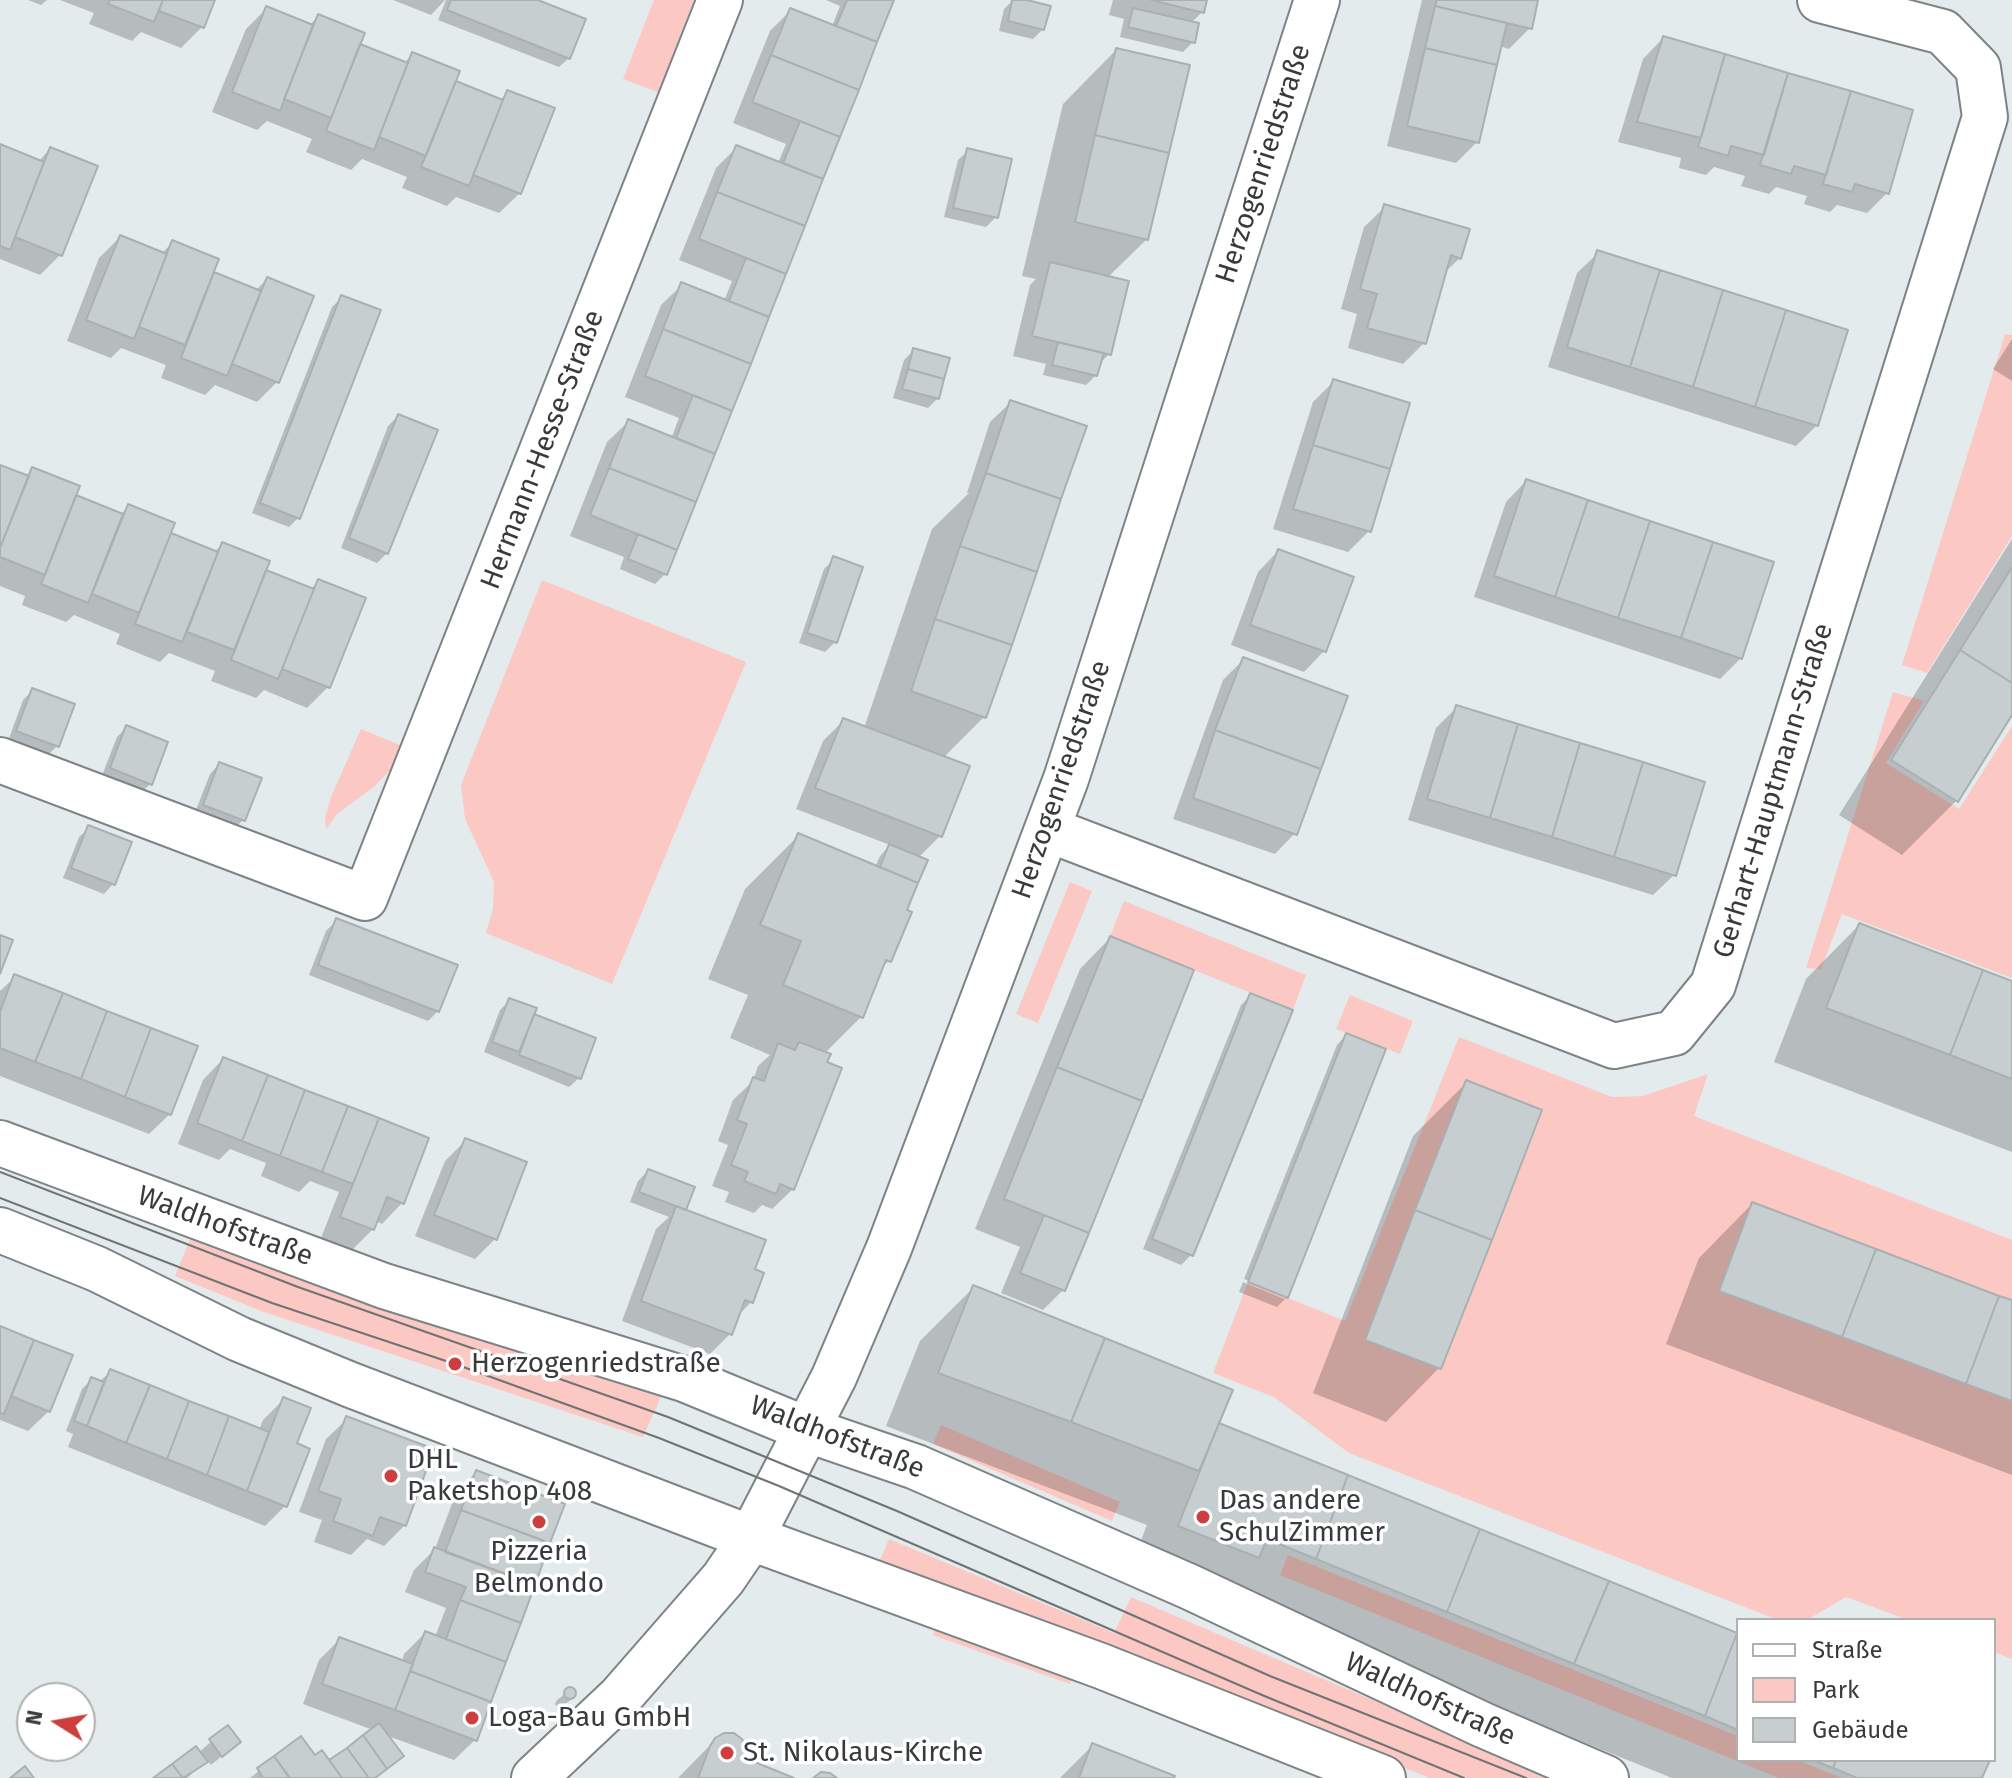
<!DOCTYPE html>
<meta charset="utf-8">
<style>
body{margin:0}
#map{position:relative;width:2012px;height:1778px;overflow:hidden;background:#e4ebed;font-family:"Fira Sans",sans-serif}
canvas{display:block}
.legend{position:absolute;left:1736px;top:1618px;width:260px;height:144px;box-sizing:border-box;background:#fff;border:2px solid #afb1b1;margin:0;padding:10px 14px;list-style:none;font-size:24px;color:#383b3c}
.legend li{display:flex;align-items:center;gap:16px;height:40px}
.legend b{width:40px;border:2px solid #afb1b1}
.north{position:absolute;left:16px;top:1682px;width:80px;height:80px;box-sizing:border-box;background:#fff;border:2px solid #afb1b1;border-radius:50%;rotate:281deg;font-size:22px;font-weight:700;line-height:32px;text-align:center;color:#383b3c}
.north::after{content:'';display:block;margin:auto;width:28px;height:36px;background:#cd3e3e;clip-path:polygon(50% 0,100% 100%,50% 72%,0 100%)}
</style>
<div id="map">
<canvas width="2012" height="1778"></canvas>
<ul class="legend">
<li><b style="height:10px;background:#fff"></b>Straße</li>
<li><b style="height:22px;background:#fbc8c3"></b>Park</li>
<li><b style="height:22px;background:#c7ced0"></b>Gebäude</li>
</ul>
<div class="north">N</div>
</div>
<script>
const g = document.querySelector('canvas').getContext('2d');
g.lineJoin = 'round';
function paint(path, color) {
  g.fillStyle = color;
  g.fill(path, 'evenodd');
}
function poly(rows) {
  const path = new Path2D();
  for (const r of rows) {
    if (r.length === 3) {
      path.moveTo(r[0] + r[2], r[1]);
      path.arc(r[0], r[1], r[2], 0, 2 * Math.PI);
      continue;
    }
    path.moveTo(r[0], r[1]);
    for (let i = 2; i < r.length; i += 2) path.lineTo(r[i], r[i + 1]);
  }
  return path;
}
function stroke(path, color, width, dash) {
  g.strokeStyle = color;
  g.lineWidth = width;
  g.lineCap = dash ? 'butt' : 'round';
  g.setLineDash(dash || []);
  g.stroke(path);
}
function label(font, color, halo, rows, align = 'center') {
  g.font = font + ' "Fira Sans",sans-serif';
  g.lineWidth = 7;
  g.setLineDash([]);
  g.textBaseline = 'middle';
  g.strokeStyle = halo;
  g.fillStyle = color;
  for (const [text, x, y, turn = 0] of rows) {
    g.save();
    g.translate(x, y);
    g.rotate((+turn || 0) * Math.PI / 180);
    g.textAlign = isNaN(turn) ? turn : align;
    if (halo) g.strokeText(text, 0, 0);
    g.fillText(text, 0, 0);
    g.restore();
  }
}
paint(poly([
 [654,0,694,0,658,92,623,79],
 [2005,334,2012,335,2012,536,1927,673,1902,665],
 [542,580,746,662,612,984,486,933,493,909,494,882,465,819,461,785],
 [1893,692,1924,701,1886,763,1959,809,2012,726,2012,978,1842,914,1821,969,1806,968],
 [361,729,405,747,392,768,375,786,337,814,326,829,325,818,331,797],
 [1070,882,1092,891,1038,1023,1016,1014],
 [1124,901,1306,975,1293,1010,1110,936],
 [1350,995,1413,1021,1400,1054,1336,1029],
 [1459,1037,1612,1097,1643,1096,1708,1074,1694,1116,2012,1240,2012,1659,1994,1652,1994,1620,1908,1620,1846,1597,1807,1620,1778,1620,1349,1453,1274,1397,1213,1373,1248,1282,1345,1321],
 [191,1237,665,1388,643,1437,261,1311,175,1276],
 [941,1425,1120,1502,1112,1521,933,1444],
 [889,1539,1114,1633,1131,1597,1485,1748,1563,1778,1430,1778,1107,1649,878,1565],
 [1288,1555,1738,1736,1738,1760,1797,1760,1842,1778,1779,1778,1280,1575],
 [938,1623,1076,1669,1070,1684,933,1635]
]), '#fbc8c3');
paint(poly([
 [28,0,47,0,41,5],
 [60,0,213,0,202,27,181,48,141,32,132,41,89,24,94,13],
 [393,0,445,0,431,15],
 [446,0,533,0,569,58,559,67,438,20],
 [826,0,892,0,665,574,655,584,620,569,624,557,570,536,607,442,628,422,671,439,679,418,625,397,661,305,682,285,724,301,732,281,679,260,716,168,737,147,778,163,786,144,733,123,770,31,791,10,832,26,840,6],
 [1013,0,1018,0,1043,29,1033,39,999,31,1004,9],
 [1113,0,1205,0,1202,12,1191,23,1193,42,1183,52,1120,37,1124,19,1109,15],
 [1422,0,1536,0,1530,28,1509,49,1500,46,1477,142,1456,163,1387,146],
 [266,9,309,26,318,16,358,45,404,63,413,54,453,83,499,101,508,92,520,193,499,213,456,197,447,206,402,188,407,177,362,159,351,170,306,152,312,139,267,121,257,130,212,112,246,29],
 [1663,38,1887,193,1867,213,1837,205,1830,212,1804,204,1807,196,1776,187,1769,194,1741,186,1745,176,1714,167,1706,175,1679,168,1681,158,1618,142,1643,59],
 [1116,50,1147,239,1107,278,1109,354,1098,365,1096,375,1086,385,1043,375,1046,364,1013,356,1030,285,1036,279,1022,276,1063,104],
 [0,147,38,162,50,149,60,255,40,275,0,259],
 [968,151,996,217,986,227,944,217,958,160],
 [1385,207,1460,258,1443,274,1424,343,1403,364,1348,348,1357,314,1341,309,1364,227],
 [120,237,161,254,173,242,211,273,255,291,267,279,278,381,257,402,215,385,205,395,161,378,166,365,121,348,111,358,67,341,99,258],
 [1598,253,1817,425,1796,446,1548,367,1577,273],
 [342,297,299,517,289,527,252,513,332,307],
 [2012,339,2012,381,1993,369],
 [914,350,938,398,928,408,893,398,904,360],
 [1333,382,1369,531,1348,552,1273,529,1313,402],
 [1011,402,985,716,943,758,940,836,918,858,925,861,904,911,889,961,881,968,861,1017,824,1054,793,1189,772,1209,762,1205,754,1213,725,1202,729,1192,712,1186,728,1145,718,1141,733,1100,753,1081,758,1066,770,1055,730,1038,748,995,708,979,745,889,799,835,875,867,880,856,890,845,796,809,823,741,844,720,864,728,932,529,969,493,967,493,990,422],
 [398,416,387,553,377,563,341,548,388,426],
 [0,467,25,477,33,469,73,496,120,515,128,507,169,534,214,552,223,544,263,571,310,590,318,581,328,687,307,708,264,690,256,698,211,681,215,671,169,653,160,662,116,644,120,634,74,615,66,622,22,605,25,596,0,586],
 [1526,481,1741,658,1720,679,1474,597,1506,502],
 [2012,539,2012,711,1956,801,1902,855,1839,815],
 [1278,551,1324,651,1304,672,1231,645,1258,572],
 [834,559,835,642,825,652,799,643,824,569],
 [1243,660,1295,833,1275,854,1173,819,1223,680],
 [33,690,72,706,57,746,47,756,8,741,23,700],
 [1457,707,1674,875,1653,895,1408,820,1436,728],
 [126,728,150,784,140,794,101,778,117,737],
 [219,764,243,820,233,830,194,815,210,774],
 [89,828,113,884,104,894,63,878,79,837],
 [336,921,438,1011,428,1021,309,975,326,931],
 [1859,925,2012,982,2012,1152,1774,1062,1806,979],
 [1110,938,1063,1290,1043,1310,1001,1293,1020,1247,975,1229,1080,969],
 [15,977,170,1114,149,1134,0,1076,0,991],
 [1251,995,1191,1255,1181,1265,1143,1249,1241,1005],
 [510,1000,579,1078,569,1087,484,1052,500,1010],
 [1346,1035,1287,1297,1277,1307,1239,1292,1243,1282,1285,1299,1285,1294,1244,1279,1337,1045],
 [223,1059,402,1203,382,1224,376,1221,373,1229,352,1250,321,1238,339,1192,310,1181,299,1192,261,1176,266,1163,230,1149,219,1160,178,1144,203,1080],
 [1466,1083,1439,1368,1386,1422,1313,1393,1413,1136],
 [466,1140,495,1239,475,1259,415,1236,445,1161],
 [648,1171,684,1209,753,1270,751,1302,737,1317,730,1334,710,1354,622,1321,656,1229,669,1217,630,1202,638,1181],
 [1752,1204,2012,1302,2012,1475,1666,1344,1699,1258],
 [974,1287,1217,1424,1738,1635,1738,1760,1987,1760,1980,1778,1672,1778,1219,1595,1126,1579,1147,1525,886,1426,920,1341],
 [0,1328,49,1411,28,1431,0,1420],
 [110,1372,259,1430,263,1420,284,1399,294,1444,286,1505,265,1526,68,1447,73,1434,66,1431,82,1389,92,1379,99,1382],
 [347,1419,405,1525,384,1546,367,1539,351,1555,314,1542,322,1520,299,1512,326,1439],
 [476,1472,562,1505,475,1740,454,1760,385,1735,401,1756,375,1778,250,1778,300,1739,315,1758,329,1763,373,1730,303,1704,319,1660,340,1639,402,1662,404,1654,425,1633,435,1637,446,1608,405,1592,414,1570,435,1549,456,1493],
 [571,1689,575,1694,573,1698,559,1709,555,1704,557,1700],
 [228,1727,239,1742,211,1765,207,1760,187,1778,157,1778,198,1753],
 [716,1739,743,1760,789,1778,678,1778],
 [1093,1745,1172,1778,1060,1778]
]), '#0003');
const building = poly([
 [110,0,163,0,154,22,108,4,110,0],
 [163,0,215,0,204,28,159,11,163,0],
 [451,0,538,0,586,19,570,59,447,10,451,0],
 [847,0,894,0,877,42,836,26,847,0],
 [1012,0,1027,0,1051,6,1044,30,1008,21,1012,0],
 [1151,0,1207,0,1204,13,1151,0],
 [1437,0,1538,0,1532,29,1435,6,1437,0],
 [266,6,313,25,280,111,232,92,266,6],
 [1435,6,1507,23,1497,65,1425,48,1435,6],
 [790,8,877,42,859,90,771,55,790,8],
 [1133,8,1199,23,1195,43,1128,27,1133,8],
 [318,14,365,33,331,118,284,99,318,14],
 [1663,36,1725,54,1701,138,1637,122,1663,36],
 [360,44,408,63,374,150,326,131,360,44],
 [1116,48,1190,65,1169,153,1095,135,1116,48],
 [1425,48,1497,65,1479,143,1407,126,1425,48],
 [412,52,460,71,426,156,379,137,412,52],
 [1725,54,1788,73,1764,155,1731,146,1728,156,1698,147,1725,54],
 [771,55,859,90,840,137,752,102,771,55],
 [1788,73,1851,91,1826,175,1794,166,1791,174,1760,165,1788,73],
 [456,81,503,100,469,186,421,167,456,81],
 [507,90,555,108,521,194,473,175,507,90],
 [1851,91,1913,110,1889,194,1855,184,1852,192,1823,184,1851,91],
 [800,121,840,137,823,179,783,163,800,121],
 [1095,135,1169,153,1148,240,1075,222,1095,135],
 [0,144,44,162,10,250,0,246,0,144],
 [736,145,823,179,805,226,717,192,736,145],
 [50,147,98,166,62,256,15,237,50,147],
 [967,148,1012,159,998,218,953,208,967,148],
 [717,192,805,226,786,274,699,239,717,192],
 [1384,204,1470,229,1461,259,1451,255,1426,344,1367,328,1377,294,1360,289,1384,204],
 [120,235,167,254,134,339,86,320,120,235],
 [172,240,219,259,185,345,139,327,172,240],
 [1597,250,1660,270,1630,367,1567,347,1597,250],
 [746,258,786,274,769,317,729,301,746,258],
 [1050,262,1129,281,1111,355,1032,336,1050,262],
 [1660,270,1723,290,1693,387,1630,367,1660,270],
 [214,272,261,291,227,376,181,358,214,272],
 [267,277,314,296,279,383,232,364,267,277],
 [681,282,769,317,751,364,663,329,681,282],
 [1723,290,1786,310,1755,407,1693,387,1723,290],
 [341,295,381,310,300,519,260,503,341,295],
 [1786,310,1848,330,1818,426,1755,407,1786,310],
 [663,329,751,364,732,411,645,376,663,329],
 [1058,342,1104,353,1097,376,1052,365,1058,342],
 [913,348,950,358,944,379,908,369,913,348],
 [908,369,944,379,939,399,902,389,908,369],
 [1333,379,1410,403,1390,469,1313,445,1333,379],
 [693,395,732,411,715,454,676,438,693,395],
 [1010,400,1087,426,1061,499,986,473,1010,400],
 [398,414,438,430,388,554,349,538,398,414],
 [628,419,715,454,696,502,609,468,628,419],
 [1313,445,1390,469,1371,532,1293,509,1313,445],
 [0,465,29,476,0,548,0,465],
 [32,467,80,486,45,575,0,557,0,548,32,467],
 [609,468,696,502,677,550,590,515,609,468],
 [986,473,1061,499,1037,572,960,546,986,473],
 [1526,479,1588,500,1555,597,1494,576,1526,479],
 [76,495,123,514,88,603,41,584,76,495],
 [1588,500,1650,521,1618,618,1555,597,1588,500],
 [128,504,175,523,139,613,92,594,128,504],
 [1650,521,1713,542,1681,638,1618,618,1650,521],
 [171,533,218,552,182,642,135,624,171,533],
 [638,534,677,550,667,575,628,559,638,534],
 [222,542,270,561,234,650,187,632,222,542],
 [1713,542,1774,562,1742,659,1681,638,1713,542],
 [960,546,1037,572,1012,645,935,619,960,546],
 [1278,549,1354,577,1326,652,1250,625,1278,549],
 [833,556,863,567,837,643,807,633,833,556],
 [2012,567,2012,683,1960,650,2012,567],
 [266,570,314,589,278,679,231,660,266,570],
 [318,579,366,598,330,688,282,669,318,579],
 [935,619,1012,645,986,718,911,691,935,619],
 [1960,650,2012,683,2012,715,1958,802,1891,760,1960,650],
 [1243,657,1348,696,1321,769,1215,730,1243,657],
 [32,688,75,704,59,747,16,731,32,688],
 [1456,705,1518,724,1490,818,1427,799,1456,705],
 [843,718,970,766,942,837,815,788,843,718],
 [1518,724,1580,743,1552,837,1490,818,1518,724],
 [126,725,168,742,152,785,110,768,126,725],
 [1215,730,1321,769,1297,835,1193,798,1215,730],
 [1580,743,1643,762,1614,857,1552,837,1580,743],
 [219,762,262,778,245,821,203,805,219,762],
 [1643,762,1705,782,1676,876,1614,857,1643,762],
 [88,825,132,842,115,885,71,868,88,825],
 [798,833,918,883,907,910,912,912,891,962,886,960,863,1018,783,985,801,941,760,925,798,833],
 [889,844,928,860,918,883,880,867,889,844],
 [336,918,458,965,439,1012,318,965,336,918],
 [1859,923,1983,970,1950,1055,1826,1008,1859,923],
 [0,935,13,940,0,974,0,935],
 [1110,936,1194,970,1142,1101,1057,1067,1110,936],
 [1983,970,2012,981,2012,1079,1950,1055,1983,970],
 [14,974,63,993,35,1062,0,1048,0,1012,14,974],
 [63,993,107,1011,81,1079,35,1062,63,993],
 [1250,993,1293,1010,1193,1256,1152,1239,1250,993],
 [509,998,537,1008,519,1052,492,1042,509,998],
 [107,1011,151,1028,125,1097,81,1079,107,1011],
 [534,1014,596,1038,581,1079,519,1055,534,1014],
 [151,1028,198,1046,171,1115,125,1097,151,1028],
 [1346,1033,1386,1049,1288,1298,1248,1282,1346,1033],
 [799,1042,831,1054,827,1062,842,1068,794,1190,780,1184,776,1194,744,1181,748,1172,731,1165,747,1124,737,1120,753,1077,764,1081,778,1043,795,1050,799,1042],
 [223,1057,268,1075,242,1141,197,1123,223,1057],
 [1057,1067,1142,1101,1089,1233,1004,1199,1057,1067],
 [268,1075,305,1090,280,1156,242,1141,268,1075],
 [1466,1080,1542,1110,1492,1240,1415,1210,1466,1080],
 [305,1090,348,1106,322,1172,280,1156,305,1090],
 [348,1106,379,1118,353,1184,322,1172,348,1106],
 [379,1118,429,1138,404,1204,387,1197,374,1230,340,1217,379,1118],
 [465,1138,527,1162,497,1240,434,1215,465,1138],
 [648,1169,695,1187,686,1210,639,1192,648,1169],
 [1752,1202,1876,1249,1842,1337,1719,1291,1752,1202],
 [676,1206,766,1240,755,1269,764,1273,753,1303,745,1300,732,1335,641,1301,676,1206],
 [1415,1210,1492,1240,1441,1369,1365,1340,1415,1210],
 [1044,1215,1089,1233,1065,1291,1020,1273,1044,1215],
 [1876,1249,1999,1296,1966,1384,1842,1337,1876,1249],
 [973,1285,1105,1338,1071,1422,938,1373,973,1285],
 [1999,1296,2012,1300,2012,1401,1966,1384,1999,1296],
 [0,1326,34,1340,4,1414,0,1413,0,1326],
 [1105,1338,1233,1390,1199,1471,1071,1422,1105,1338],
 [34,1340,73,1355,50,1412,11,1396,34,1340],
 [110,1369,150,1385,126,1443,87,1426,110,1369],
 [91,1377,104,1382,87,1426,74,1421,91,1377],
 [150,1385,189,1401,167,1459,126,1443,150,1385],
 [283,1397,311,1408,297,1443,310,1449,287,1507,247,1491,283,1397],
 [189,1401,229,1416,207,1475,167,1459,189,1401],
 [229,1416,269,1432,247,1491,207,1475,229,1416],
 [346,1416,434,1449,406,1526,380,1517,373,1536,333,1521,341,1499,318,1491,346,1416],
 [1219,1423,1348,1475,1316,1559,1267,1539,1259,1558,1178,1526,1219,1423],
 [476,1470,565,1504,550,1543,461,1510,476,1470],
 [1348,1475,1480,1529,1447,1612,1316,1559,1348,1475],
 [461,1510,550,1543,535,1585,445,1552,461,1510],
 [1480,1529,1609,1581,1574,1664,1447,1612,1480,1529],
 [434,1547,535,1585,521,1623,460,1600,466,1587,425,1572,434,1547],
 [1609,1581,1737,1633,1705,1716,1574,1664,1609,1581],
 [460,1600,521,1623,506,1662,446,1639,460,1600],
 [425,1631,506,1662,491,1702,410,1671,425,1631],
 [1737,1633,1738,1633,1738,1730,1705,1716,1737,1633],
 [339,1637,413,1664,395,1710,322,1684,339,1637],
 [410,1671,491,1702,477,1741,395,1710,410,1671],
 [570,1693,6],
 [379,1723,404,1756,387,1769,363,1735,379,1723],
 [228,1725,241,1742,222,1757,209,1739,228,1725],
 [724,1733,734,1733,742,1739,746,1748,745,1758,794,1778,698,1778,710,1746,715,1738,724,1733],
 [363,1735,387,1769,375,1778,369,1778,347,1748,363,1735],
 [301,1736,315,1755,322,1750,342,1778,290,1778,274,1756,301,1736],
 [1092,1743,1175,1776,1174,1778,1079,1778,1092,1743],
 [196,1746,208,1762,183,1778,172,1764,196,1746],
 [347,1748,369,1778,342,1778,329,1760,347,1748],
 [274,1756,288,1776,290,1778,263,1778,257,1768,274,1756],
 [1813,1760,1836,1760,1833,1768,1813,1760],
 [1836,1760,1990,1760,1982,1778,1857,1778,1833,1768,1836,1760],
 [172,1764,183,1778,153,1778,172,1764],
 [25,1766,34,1778,10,1778,25,1766],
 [821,1772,830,1773,837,1778,813,1778,821,1772]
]);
paint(building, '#c7ced0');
stroke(building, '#a9b0b1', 2);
const minor = poly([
 [0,760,365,898,720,0],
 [1047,829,1614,1046,1674,1033,1713,985,1985,117,1978,68,1943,32,1820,0],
 [0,1143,384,1286,684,1379,808,1430,916,1467,1190,1587,1483,1725,1606,1778],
 [0,1230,97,1269,239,1339,351,1385,751,1538,1101,1666,1383,1778],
 [534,1778,620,1697,723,1579,751,1538,834,1377,889,1248,1066,779,1317,0]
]);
stroke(minor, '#7d8486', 48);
stroke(minor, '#fff', 44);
stroke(poly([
 [0,1172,298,1287,668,1417,897,1511,1270,1676,1526,1778],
 [0,1198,272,1303,455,1364,659,1438,779,1486,1262,1695,1464,1778]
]), '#6e7374', 2);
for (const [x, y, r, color] of [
 [455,1364,8,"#cd3e3e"],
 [391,1476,8,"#cd3e3e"],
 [1203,1517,8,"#cd3e3e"],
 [539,1522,8,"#cd3e3e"],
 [472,1718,8,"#cd3e3e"],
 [727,1753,8,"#cd3e3e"]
]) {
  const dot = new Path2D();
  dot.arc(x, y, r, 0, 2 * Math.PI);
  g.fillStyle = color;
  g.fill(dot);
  stroke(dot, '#fff', 3);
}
label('28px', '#383b3c', '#fff', [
 ["Herzogenriedstraße",1264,164,-72],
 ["Hermann-Hesse-Straße",543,450,-69],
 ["Herzogenriedstraße",1062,780,-71],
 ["Gerhart-Hauptmann-Straße",1774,791,-73],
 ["Waldhofstraße",225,1227,20],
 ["Waldhofstraße",837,1438,21],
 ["Waldhofstraße",1430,1700,25]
]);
label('28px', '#383b3c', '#fff', [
 ["Herzogenriedstraße",471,1364],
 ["DHL",407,1460],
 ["Paketshop 408",407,1492],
 ["Das andere",1219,1501],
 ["SchulZimmer",1219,1533],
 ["Pizzeria",539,1552,"center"],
 ["Belmondo",539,1584,"center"],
 ["Loga-Bau GmbH",488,1718],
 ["St. Nikolaus-Kirche",743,1753]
], 'left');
</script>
